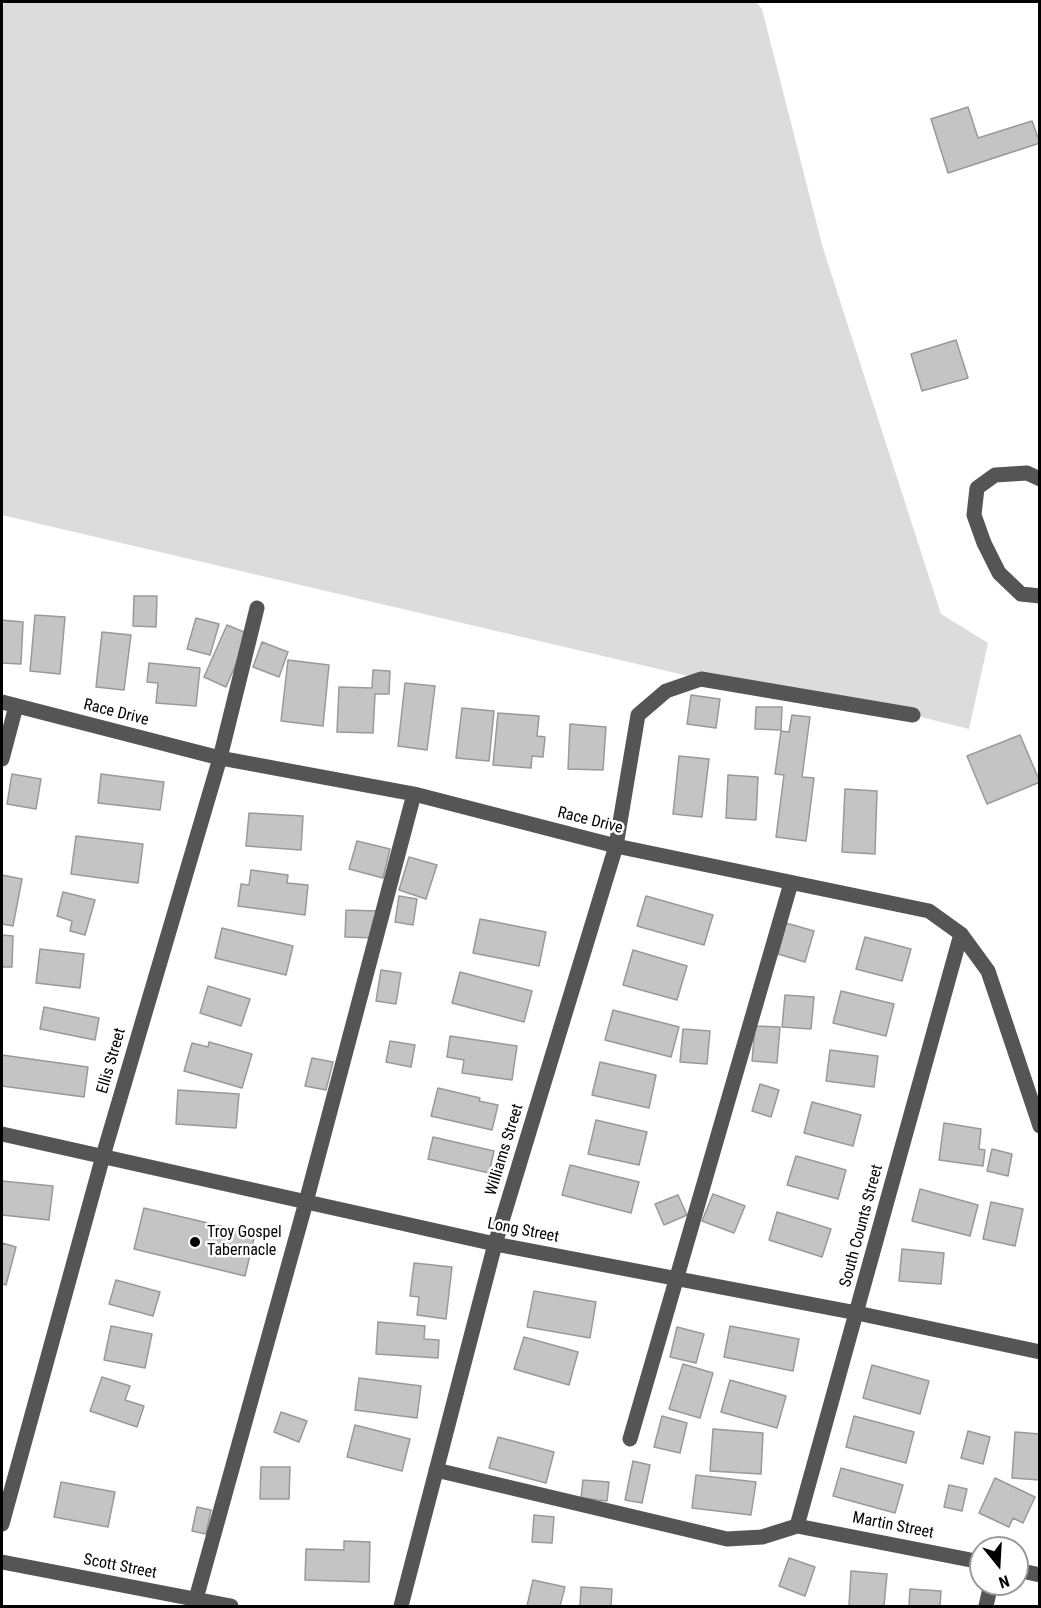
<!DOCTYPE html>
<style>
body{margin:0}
#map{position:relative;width:1041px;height:1608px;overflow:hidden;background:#fff;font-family:"Roboto Condensed",sans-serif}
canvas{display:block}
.frame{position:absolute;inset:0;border:3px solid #000;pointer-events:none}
.north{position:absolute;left:969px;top:1536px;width:60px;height:60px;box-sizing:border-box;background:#fff;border:2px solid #999;border-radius:50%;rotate:162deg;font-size:16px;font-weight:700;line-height:24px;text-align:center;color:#000}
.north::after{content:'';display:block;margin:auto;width:21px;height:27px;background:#000;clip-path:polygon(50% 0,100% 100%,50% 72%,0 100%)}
</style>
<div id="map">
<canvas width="1041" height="1608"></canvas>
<div class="frame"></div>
<div class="north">N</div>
</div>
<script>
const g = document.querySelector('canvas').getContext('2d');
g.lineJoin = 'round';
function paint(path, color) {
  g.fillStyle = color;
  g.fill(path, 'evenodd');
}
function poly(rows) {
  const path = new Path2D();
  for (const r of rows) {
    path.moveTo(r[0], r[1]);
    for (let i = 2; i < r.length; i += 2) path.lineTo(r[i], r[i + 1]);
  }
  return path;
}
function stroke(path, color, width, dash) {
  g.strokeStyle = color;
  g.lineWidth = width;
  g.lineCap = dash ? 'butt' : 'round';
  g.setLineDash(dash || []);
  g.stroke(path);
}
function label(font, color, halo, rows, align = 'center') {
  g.font = font + ' "Roboto Condensed",sans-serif';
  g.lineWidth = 5;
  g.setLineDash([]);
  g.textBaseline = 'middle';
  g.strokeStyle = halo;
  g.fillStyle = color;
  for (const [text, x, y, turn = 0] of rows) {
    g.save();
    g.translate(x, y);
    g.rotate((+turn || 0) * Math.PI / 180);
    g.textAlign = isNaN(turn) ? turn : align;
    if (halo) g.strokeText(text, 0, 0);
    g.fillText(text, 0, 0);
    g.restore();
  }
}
paint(poly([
 [4,2,756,2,762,9,822,245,941,614,988,643,969,729,913,715,701,679,2,515,2,11]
]), '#dcdcdc');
const building = poly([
 [968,107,978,138,1032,121,1040,143,948,173,931,119,968,107],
 [956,340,968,378,922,391,911,354,956,340],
 [134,596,157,596,156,627,133,626,134,596],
 [35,615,65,617,60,674,30,671,35,615],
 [196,618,219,624,210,655,187,649,196,618],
 [2,620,23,622,21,664,2,663,2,620],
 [227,625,249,634,226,687,204,677,227,625],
 [102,632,131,635,124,690,96,687,102,632],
 [262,642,288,652,279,677,253,667,262,642],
 [288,660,329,665,323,726,281,721,288,660],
 [149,663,200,668,196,706,156,703,158,683,147,682,149,663],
 [373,670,390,671,389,694,375,694,373,733,337,732,339,687,372,688,373,670],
 [405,683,435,686,427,750,398,746,405,683],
 [691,695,720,699,716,728,687,724,691,695],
 [756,707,782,707,781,730,755,729,756,707],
 [462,708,494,711,489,761,456,758,462,708],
 [498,713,539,716,537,736,545,737,543,757,532,756,531,768,493,765,498,713],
 [792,715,810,717,802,777,814,778,806,841,776,837,784,775,775,774,781,731,789,732,792,715],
 [570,724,606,727,603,770,568,769,570,724],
 [1020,735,1040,782,987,804,967,756,1020,735],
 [679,756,709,759,702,817,673,814,679,756],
 [12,774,41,779,36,809,7,804,12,774],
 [101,774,164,782,160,810,98,803,101,774],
 [728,775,758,777,756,820,726,818,728,775],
 [845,789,877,791,875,854,842,852,845,789],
 [249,813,303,816,301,850,246,846,249,813],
 [76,836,143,844,138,883,71,874,76,836],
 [357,841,390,849,383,878,349,869,357,841],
 [409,857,437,865,426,899,399,890,409,857],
 [251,870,288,875,287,883,308,885,305,915,238,906,241,884,249,885,251,870],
 [2,875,22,879,13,926,2,924,2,875],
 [63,892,95,900,85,935,70,931,72,921,57,916,63,892],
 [399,896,417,899,413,925,395,922,399,896],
 [646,896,713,915,704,945,637,926,646,896],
 [346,910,377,911,376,938,345,937,346,910],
 [480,919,546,932,539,966,473,953,480,919],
 [786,923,814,931,805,962,778,954,786,923],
 [222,928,293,946,286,975,215,958,222,928],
 [2,935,13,936,12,967,2,967,2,935],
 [865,937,911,949,902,981,856,969,865,937],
 [40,949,84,954,80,988,36,983,40,949],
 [633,950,687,966,677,1000,623,985,633,950],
 [381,970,401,973,396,1004,376,1001,381,970],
 [460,972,532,991,524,1022,452,1003,460,972],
 [208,986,250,999,241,1026,200,1013,208,986],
 [841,991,894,1004,886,1036,833,1023,841,991],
 [785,995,814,997,811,1029,782,1027,785,995],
 [44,1007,99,1018,95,1040,40,1029,44,1007],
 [613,1010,679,1027,671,1057,605,1040,613,1010],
 [755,1026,780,1027,777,1063,752,1061,755,1026],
 [683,1029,710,1031,707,1064,680,1062,683,1029],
 [450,1036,517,1046,512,1080,462,1073,464,1060,447,1057,450,1036],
 [390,1041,415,1045,411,1067,386,1062,390,1041],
 [209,1042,252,1054,242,1088,184,1071,192,1043,208,1047,209,1042],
 [830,1050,878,1056,874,1087,826,1081,830,1050],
 [2,1055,88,1067,84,1097,2,1086,2,1055],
 [312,1058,333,1062,326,1090,305,1086,312,1058],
 [600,1062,656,1075,649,1108,592,1095,600,1062],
 [760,1084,779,1090,771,1117,752,1111,760,1084],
 [438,1088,480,1098,479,1101,498,1105,492,1130,431,1116,438,1088],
 [178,1090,239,1094,236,1128,176,1124,178,1090],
 [812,1102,861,1115,853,1146,804,1133,812,1102],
 [596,1120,647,1132,639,1165,588,1154,596,1120],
 [944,1123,981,1129,979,1149,985,1150,983,1166,939,1160,944,1123],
 [433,1137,494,1151,489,1173,428,1159,433,1137],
 [992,1149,1012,1154,1008,1176,987,1171,992,1149],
 [796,1156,846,1170,838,1199,787,1185,796,1156],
 [570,1165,639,1182,631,1213,562,1195,570,1165],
 [2,1181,53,1186,49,1220,2,1215,2,1181],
 [920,1189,978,1205,970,1236,912,1221,920,1189],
 [713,1194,745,1206,734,1233,702,1221,713,1194],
 [678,1195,687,1215,664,1225,655,1204,678,1195],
 [991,1202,1023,1209,1015,1246,983,1239,991,1202],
 [144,1208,255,1234,245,1276,134,1249,144,1208],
 [777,1212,831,1229,822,1257,769,1240,777,1212],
 [2,1243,16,1247,6,1285,2,1284,2,1243],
 [902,1249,944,1253,941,1284,899,1281,902,1249],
 [414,1263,452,1267,446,1319,417,1315,419,1297,410,1296,414,1263],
 [116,1280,160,1292,153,1316,109,1304,116,1280],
 [534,1291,596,1302,590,1338,527,1327,534,1291],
 [378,1322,425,1326,424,1339,439,1340,438,1358,376,1354,378,1322],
 [111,1326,152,1334,145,1368,104,1360,111,1326],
 [730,1326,799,1339,793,1371,724,1357,730,1326],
 [677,1327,704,1334,696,1363,670,1357,677,1327],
 [524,1337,578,1352,569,1385,514,1369,524,1337],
 [683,1364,713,1373,700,1418,669,1409,683,1364],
 [872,1365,929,1381,920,1414,863,1398,872,1365],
 [102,1377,130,1386,125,1400,144,1406,137,1427,90,1411,102,1377],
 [359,1378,421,1386,417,1418,355,1410,359,1378],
 [730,1380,786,1396,777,1428,721,1412,730,1380],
 [281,1412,307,1421,299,1442,274,1432,281,1412],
 [662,1416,687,1423,680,1453,654,1447,662,1416],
 [854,1416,914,1432,906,1463,846,1447,854,1416],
 [355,1425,410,1439,402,1471,347,1457,355,1425],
 [713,1429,763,1433,761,1474,710,1471,713,1429],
 [968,1431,990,1437,983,1464,961,1458,968,1431],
 [1015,1432,1040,1434,1040,1480,1012,1478,1015,1432],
 [498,1437,554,1452,546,1483,489,1468,498,1437],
 [633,1461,650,1465,642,1503,625,1500,633,1461],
 [261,1467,290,1467,289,1499,260,1499,261,1467],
 [841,1468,903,1485,895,1513,833,1496,841,1468],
 [696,1475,756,1482,751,1515,692,1508,696,1475],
 [995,1478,1035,1497,1023,1523,1013,1518,1009,1527,979,1513,995,1478],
 [583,1480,609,1482,607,1501,581,1498,583,1480],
 [61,1482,115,1492,108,1527,54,1517,61,1482],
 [949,1485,967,1489,962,1511,944,1507,949,1485],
 [197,1507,211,1510,206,1534,192,1531,197,1507],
 [534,1515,554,1517,552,1543,532,1542,534,1515],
 [344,1541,370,1542,369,1582,305,1580,306,1549,344,1550,344,1541],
 [789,1558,815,1567,805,1596,779,1586,789,1558],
 [851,1571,887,1574,884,1606,849,1606,851,1571],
 [533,1580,565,1587,560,1606,527,1606,533,1580],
 [581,1587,612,1589,611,1606,580,1606,581,1587],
 [910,1589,941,1591,940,1606,909,1606,910,1589]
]);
paint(building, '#c4c4c4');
stroke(building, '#999', 1.5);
stroke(poly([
 [1040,479,1027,473,995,475,977,488,974,515,984,543,999,573,1021,594,1040,596],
 [2,702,220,758,414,794,616,846,929,911,961,934,988,971,1040,1126],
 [2,759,16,706],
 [2,1134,495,1244,857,1313,1040,1352],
 [630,1439,791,883],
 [436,1470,727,1539,762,1537,797,1526,981,1562],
 [2,1524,103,1156,220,758,257,608],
 [797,1526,961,934],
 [2,1562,231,1606],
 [1017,1570,1040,1575],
 [194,1606,306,1202,414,794],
 [401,1606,495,1244,616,846,638,715,666,691,701,679,913,715],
 [986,1606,991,1584]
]), '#555', 15);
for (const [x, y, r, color] of [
 [195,1242,6,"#000"]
]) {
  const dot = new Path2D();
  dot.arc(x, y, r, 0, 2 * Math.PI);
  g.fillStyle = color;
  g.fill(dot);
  stroke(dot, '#fff', 2);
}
label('16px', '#000', '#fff', [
 ["Race Drive",116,713,14],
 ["Race Drive",590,821,14],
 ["Ellis Street",112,1061,-74],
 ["Williams Street",505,1150,-73],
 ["South Counts Street",862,1226,-75],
 ["Long Street",523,1231,11],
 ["Martin Street",893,1526,11],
 ["Scott Street",120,1567,11]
]);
label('16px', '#000', '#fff', [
 ["Troy Gospel",207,1233],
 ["Tabernacle",207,1251]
], 'left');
</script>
